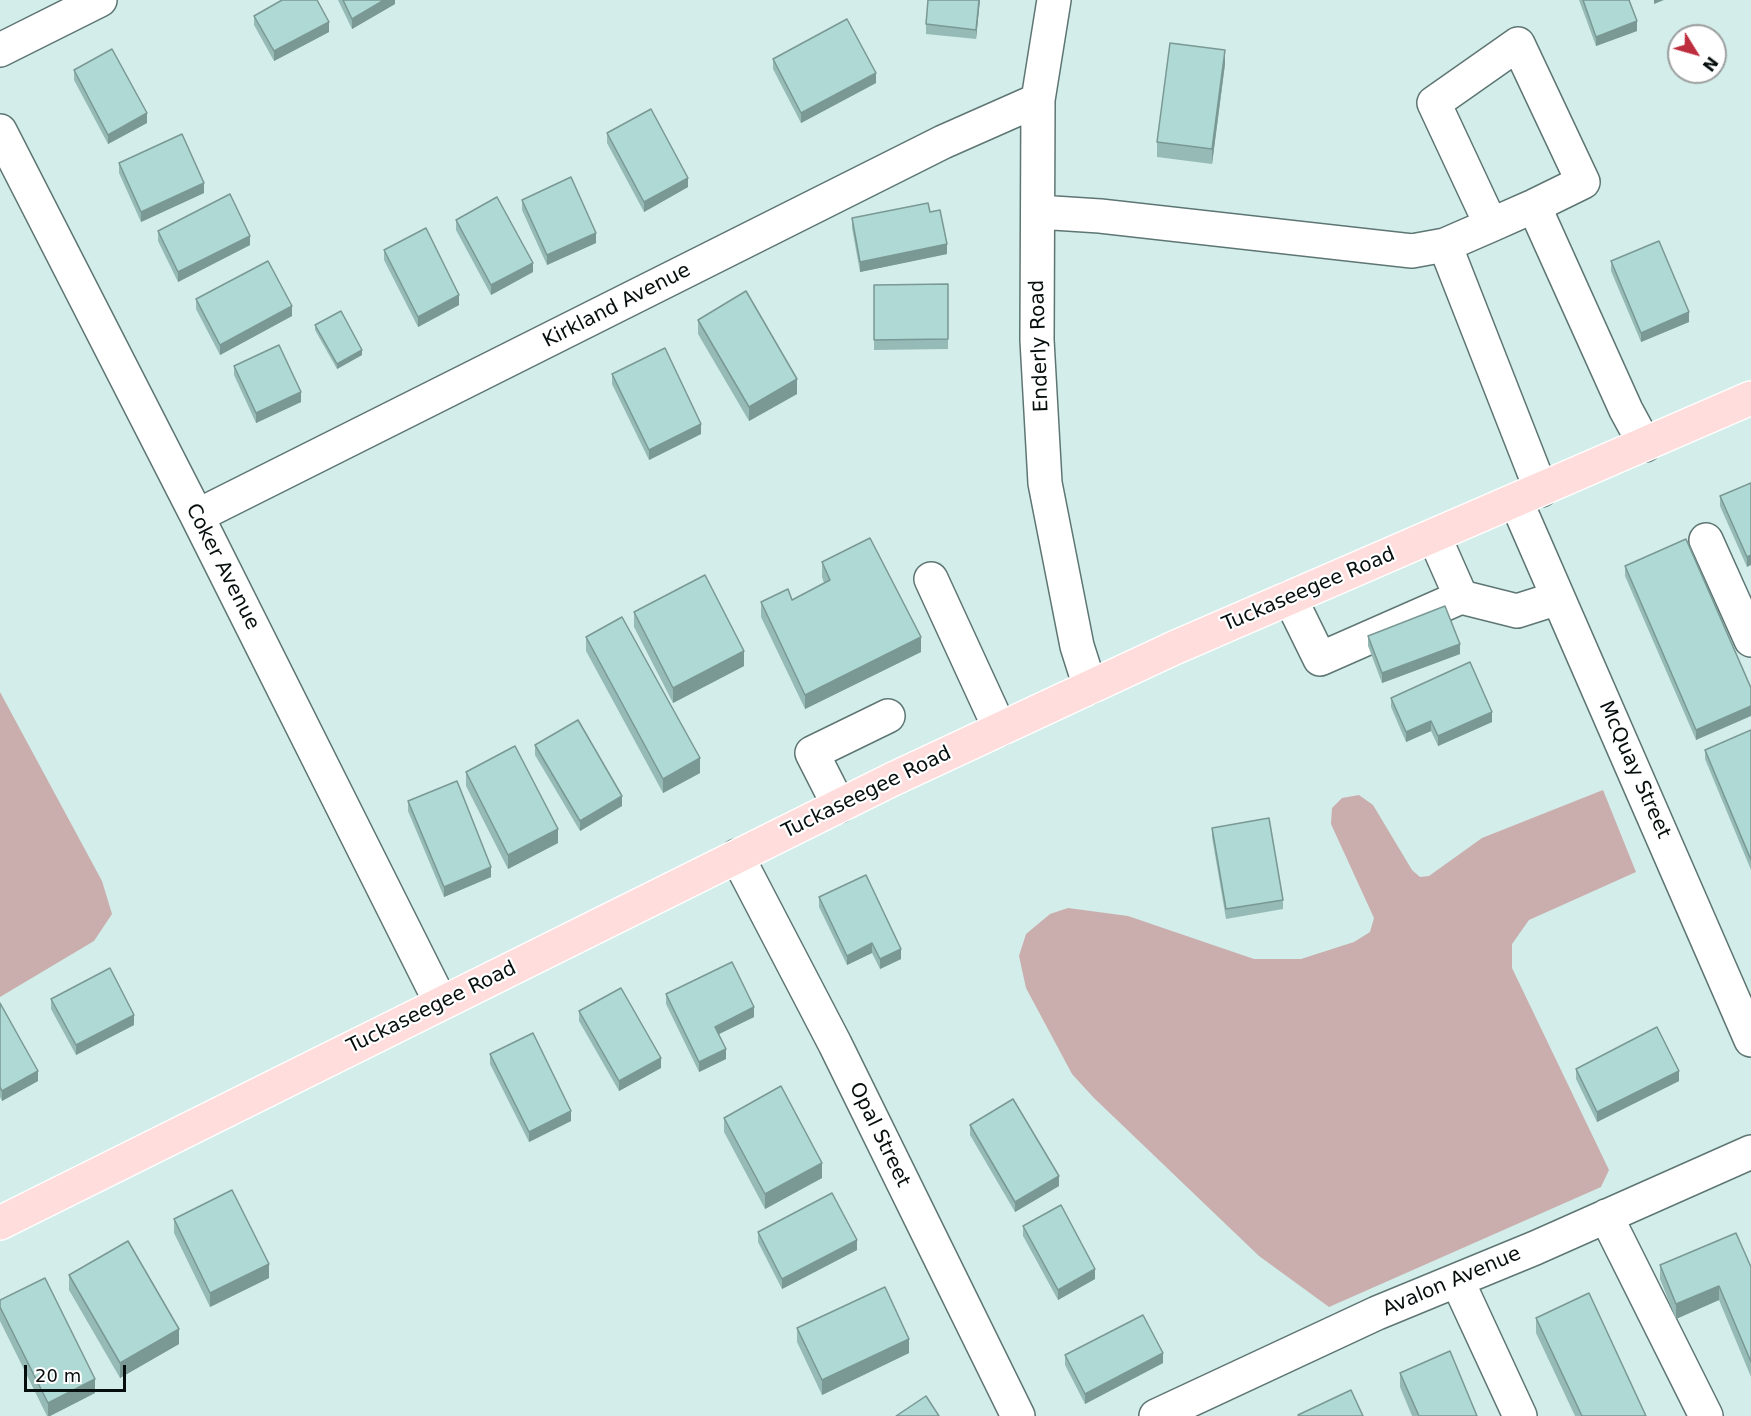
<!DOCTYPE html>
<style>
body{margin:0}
#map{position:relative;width:1751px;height:1416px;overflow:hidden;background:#d3edea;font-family:"DejaVu Sans",sans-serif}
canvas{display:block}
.north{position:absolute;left:1667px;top:24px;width:60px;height:60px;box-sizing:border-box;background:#fff;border:2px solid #9c9f9f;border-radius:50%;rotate:127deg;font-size:16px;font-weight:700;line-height:24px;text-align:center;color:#070f0e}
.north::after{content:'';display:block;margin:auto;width:21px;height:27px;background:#be2d3d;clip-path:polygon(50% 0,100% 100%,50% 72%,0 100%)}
.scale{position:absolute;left:24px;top:1365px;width:102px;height:27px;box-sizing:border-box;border:3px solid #070f0e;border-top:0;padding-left:8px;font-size:18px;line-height:21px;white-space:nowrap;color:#070f0e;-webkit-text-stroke:4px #fff;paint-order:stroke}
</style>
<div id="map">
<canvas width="1751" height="1416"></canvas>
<div class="north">N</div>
<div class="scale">20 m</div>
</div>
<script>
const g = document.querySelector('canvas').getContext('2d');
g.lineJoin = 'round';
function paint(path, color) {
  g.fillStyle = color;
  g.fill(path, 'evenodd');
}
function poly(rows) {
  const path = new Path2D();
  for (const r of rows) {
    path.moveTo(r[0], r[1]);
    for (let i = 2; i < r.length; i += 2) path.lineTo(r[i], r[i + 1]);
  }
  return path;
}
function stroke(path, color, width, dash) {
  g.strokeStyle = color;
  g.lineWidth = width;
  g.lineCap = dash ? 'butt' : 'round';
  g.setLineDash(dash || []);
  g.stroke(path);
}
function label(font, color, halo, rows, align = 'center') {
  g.font = font + ' "DejaVu Sans",sans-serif';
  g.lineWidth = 4.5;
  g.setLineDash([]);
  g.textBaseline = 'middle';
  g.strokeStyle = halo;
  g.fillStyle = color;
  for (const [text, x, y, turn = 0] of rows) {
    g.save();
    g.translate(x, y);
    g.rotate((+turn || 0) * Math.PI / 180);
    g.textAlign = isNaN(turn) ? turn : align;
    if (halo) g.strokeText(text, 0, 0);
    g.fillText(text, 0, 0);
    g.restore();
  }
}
paint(poly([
 [0,692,102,881,112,914,94,941,0,997],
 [1603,790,1636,872,1529,920,1512,944,1512,968,1609,1170,1601,1187,1329,1307,1259,1256,1094,1098,1072,1074,1026,988,1019,956,1026,934,1050,914,1068,908,1128,916,1254,959,1301,959,1354,942,1370,932,1374,918,1331,824,1332,808,1342,798,1359,795,1373,805,1412,870,1420,877,1429,876,1482,838]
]), '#caaead');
const minor = poly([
 [1054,0,1038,100,1037,340,1045,483,1077,646,1090,687],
 [0,50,100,0],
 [0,131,197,516,441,1003],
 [1534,206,1626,410,1645,445],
 [1038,212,1100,216,1412,251,1445,245,1491,225,1534,206,1583,182,1518,44,1434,103,1491,225],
 [1445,245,1541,490],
 [1516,501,1751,1040],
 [197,516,943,142,1038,100],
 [1706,540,1751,640],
 [931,579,1000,729],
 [1461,597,1517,611,1558,598],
 [1290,598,1320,659,1461,597,1434,536],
 [839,806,812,753,888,716],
 [737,856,835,1044,1018,1416],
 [1606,1216,1706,1416],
 [1457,1280,1520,1416],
 [1156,1416,1377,1313,1535,1248,1751,1152]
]);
const major = poly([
 [0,1223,893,779,1174,648,1751,398]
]);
stroke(minor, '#5e7673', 36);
stroke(major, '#fff', 36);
stroke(minor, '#fff', 33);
stroke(major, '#ffdddc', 33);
paint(poly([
 [338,0,395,0,395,4,352,29],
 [928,0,980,0,976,39,926,34,926,24],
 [1579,0,1629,0,1637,31,1596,46],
 [254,16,329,32,274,61,254,25],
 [773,59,876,83,801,123,773,69],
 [1225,64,1212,164,1157,157,1157,142],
 [74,70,147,123,108,144,74,80],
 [607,133,688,187,644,212,607,143],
 [119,163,204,193,141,222,119,173],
 [522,200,596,243,547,265,522,210],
 [930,212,947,254,860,272,852,228,852,218],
 [456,220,533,272,491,295,456,230],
 [158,231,250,245,178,282,158,241],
 [384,250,459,305,418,327,384,260],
 [1611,261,1689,322,1641,342,1611,271],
 [948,284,948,349,874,350,874,285],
 [196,299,292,316,220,355,196,309],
 [698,320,797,394,749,421,698,334],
 [315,325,362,355,337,369,315,330],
 [234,366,301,402,256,423,234,375],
 [612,374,701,434,649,460,612,384],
 [1751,483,1747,567,1720,506,1720,496],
 [822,562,921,652,805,709,761,617,761,602,792,600,824,583,822,577],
 [1625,566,1751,688,1696,740,1625,576],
 [634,612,744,666,673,703,634,627],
 [1368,636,1460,654,1382,683,1368,646],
 [586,637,700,773,663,793,586,651],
 [1391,698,1492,722,1438,746,1431,731,1406,742,1391,707],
 [1751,730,1751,870,1705,759,1705,750],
 [535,745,622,806,580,831,535,755],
 [466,772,558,843,508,869,466,786],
 [408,801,491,877,444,897,408,811],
 [1212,828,1283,900,1283,909,1226,919,1212,837],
 [819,897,901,959,880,969,872,953,847,965,819,907],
 [666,994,754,1017,719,1034,726,1059,699,1072,666,1004],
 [51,999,134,1025,76,1055,51,1009],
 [0,1003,38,1081,2,1101,0,1097],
 [579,1011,661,1068,619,1091,579,1021],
 [490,1054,571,1121,529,1142,490,1064],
 [1576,1069,1679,1081,1597,1122,1576,1079],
 [724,1118,822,1178,765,1209,724,1132],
 [970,1125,1059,1186,1015,1212,970,1135],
 [174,1219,269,1278,210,1307,174,1233],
 [1023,1226,1095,1279,1058,1300,1023,1236],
 [758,1232,857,1250,782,1289,758,1242],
 [1660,1265,1751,1267,1751,1377,1719,1300,1676,1319,1660,1279],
 [69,1275,179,1344,120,1378,69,1290],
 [0,1300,95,1393,50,1416,47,1416,0,1321],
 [1536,1318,1646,1416,1575,1416,1536,1333],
 [797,1328,909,1353,822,1395,797,1342],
 [1065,1355,1163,1363,1085,1404,1065,1365],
 [1400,1373,1477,1416,1412,1416,1400,1387]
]), '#96bbb6');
paint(poly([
 [384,0,395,0,395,4,352,29,352,19],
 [979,0,980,0,976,39,976,30],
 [1654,0,1664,0,1654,4],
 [1637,21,1637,31,1596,46,1596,37],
 [329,22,329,32,274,61,274,51],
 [1225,50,1225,64,1212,164,1212,149],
 [876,73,876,83,801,123,801,113],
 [147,113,147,123,108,144,108,135],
 [688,178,688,187,644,212,644,202],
 [204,183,204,193,141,222,141,212],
 [596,233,596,243,547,265,547,255],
 [250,236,250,245,178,282,178,272],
 [947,244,947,254,860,272,860,262],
 [533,263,533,272,491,295,491,285],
 [459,295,459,305,418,327,418,317],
 [292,306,292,316,220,355,220,345],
 [1689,312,1689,322,1641,342,1641,333],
 [362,350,362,355,337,369,337,364],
 [797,379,797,394,749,421,749,407],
 [301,392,301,402,256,423,256,413],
 [701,424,701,434,649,460,649,450],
 [1751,555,1751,565,1747,567,1747,557],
 [921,637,921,652,805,709,805,695],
 [1460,644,1460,654,1382,683,1382,673],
 [744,651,744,666,673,703,673,688],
 [1751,706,1751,716,1696,740,1696,730],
 [1492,712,1492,722,1438,746,1438,736],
 [1431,721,1431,731,1406,742,1406,732],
 [700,758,700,773,663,793,663,779],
 [622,796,622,806,580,831,580,821],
 [558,829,558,843,508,869,508,855],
 [491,867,491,877,444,897,444,887],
 [872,943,872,953,847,965,847,956],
 [901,949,901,959,880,969,880,959],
 [754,1007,754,1017,715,1036,715,1027],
 [134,1015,134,1025,76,1055,76,1045],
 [726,1049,726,1059,699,1072,699,1062],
 [661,1058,661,1068,619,1091,619,1081],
 [38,1071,38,1081,2,1101,2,1091],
 [1679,1071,1679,1081,1597,1122,1597,1112],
 [571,1111,571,1121,529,1142,529,1132],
 [822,1163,822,1178,765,1209,765,1194],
 [1059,1176,1059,1186,1015,1212,1015,1202],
 [857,1240,857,1250,782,1289,782,1279],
 [269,1264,269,1278,210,1307,210,1293],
 [1095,1269,1095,1279,1058,1300,1058,1290],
 [1719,1286,1719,1300,1676,1319,1676,1304],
 [179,1329,179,1344,120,1378,120,1363],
 [909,1339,909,1353,822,1395,822,1380],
 [1163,1353,1163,1363,1085,1404,1085,1394],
 [95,1379,95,1393,50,1416,48,1416,48,1403]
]), '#7a9894');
const building = poly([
 [282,0,317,0,329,22,274,51,254,16,282,0],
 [343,0,384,0,352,19,343,0],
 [928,0,979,0,976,30,926,24,928,0],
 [1583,0,1629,0,1637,21,1596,37,1583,0],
 [847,19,876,73,801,113,773,59,847,19],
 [1170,43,1225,50,1212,149,1157,142,1170,43],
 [112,49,147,113,108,135,74,70,112,49],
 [651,109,688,178,644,202,607,133,651,109],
 [182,134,204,183,141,212,119,163,182,134],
 [571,177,596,233,547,255,522,200,571,177],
 [230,194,250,236,178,272,158,231,230,194],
 [497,197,533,263,491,285,456,220,497,197],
 [928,203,930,212,940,210,947,244,860,262,852,218,928,203],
 [426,228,459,295,418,317,384,250,426,228],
 [1659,241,1689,312,1641,333,1611,261,1659,241],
 [268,261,292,306,220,345,196,299,268,261],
 [948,284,948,339,874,340,874,285,948,284],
 [746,291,797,379,749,407,698,320,746,291],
 [341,311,362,350,337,364,315,325,341,311],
 [279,345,301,392,256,413,234,366,279,345],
 [665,348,701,424,649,450,612,374,665,348],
 [1751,483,1751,555,1747,557,1720,496,1751,483],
 [870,538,921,637,805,695,761,602,788,589,792,600,830,580,822,562,870,538],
 [1686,539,1751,688,1751,706,1696,730,1625,566,1686,539],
 [705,575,744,651,673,688,634,612,705,575],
 [1445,606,1460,644,1382,673,1368,636,1445,606],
 [622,617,700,758,663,779,586,637,622,617],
 [1470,662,1492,712,1438,736,1431,721,1406,732,1391,698,1470,662],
 [578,720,622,796,580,821,535,745,578,720],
 [1751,730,1751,860,1705,750,1751,730],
 [515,746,558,829,508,855,466,772,515,746],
 [457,781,491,867,444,887,408,801,457,781],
 [1269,818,1283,900,1226,909,1212,828,1269,818],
 [866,875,901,949,880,959,872,943,847,956,819,897,866,875],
 [732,962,754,1007,715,1027,726,1049,699,1062,666,994,732,962],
 [110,968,134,1015,76,1045,51,999,110,968],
 [621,988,661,1058,619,1081,579,1011,621,988],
 [0,1003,38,1071,2,1091,0,1087,0,1003],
 [1657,1027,1679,1071,1597,1112,1576,1069,1657,1027],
 [533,1033,571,1111,529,1132,490,1054,533,1033],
 [781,1086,822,1163,765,1194,724,1118,781,1086],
 [1013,1099,1059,1176,1015,1202,970,1125,1013,1099],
 [232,1190,269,1264,210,1293,174,1219,232,1190],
 [832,1193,857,1240,782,1279,758,1232,832,1193],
 [1061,1205,1095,1269,1058,1290,1023,1226,1061,1205],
 [1736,1233,1751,1267,1751,1362,1719,1286,1676,1304,1660,1265,1736,1233],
 [128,1241,179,1329,120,1363,69,1275,128,1241],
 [45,1278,95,1379,48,1403,0,1307,0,1300,45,1278],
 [885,1287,909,1339,822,1380,797,1328,885,1287],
 [1589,1293,1646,1416,1582,1416,1536,1318,1589,1293],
 [1143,1315,1163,1353,1085,1394,1065,1355,1143,1315],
 [1450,1351,1477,1416,1419,1416,1400,1373,1450,1351],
 [1351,1390,1363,1416,1299,1416,1298,1415,1351,1390],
 [926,1396,939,1416,896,1416,926,1396]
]);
paint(building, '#aed9d4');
stroke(building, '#7a9894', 1.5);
label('20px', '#070f0e', '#fff', [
 ["Kirkland Avenue",617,306,-27],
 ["Enderly Road",1040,346,-92],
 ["Coker Avenue",222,567,63],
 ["Tuckaseegee Road",1309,590,-23],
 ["McQuay Street",1634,770,66],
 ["Tuckaseegee Road",867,793,-26],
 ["Tuckaseegee Road",432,1008,-26],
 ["Opal Street",879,1135,64],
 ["Avalon Avenue",1452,1282,-23]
]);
</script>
